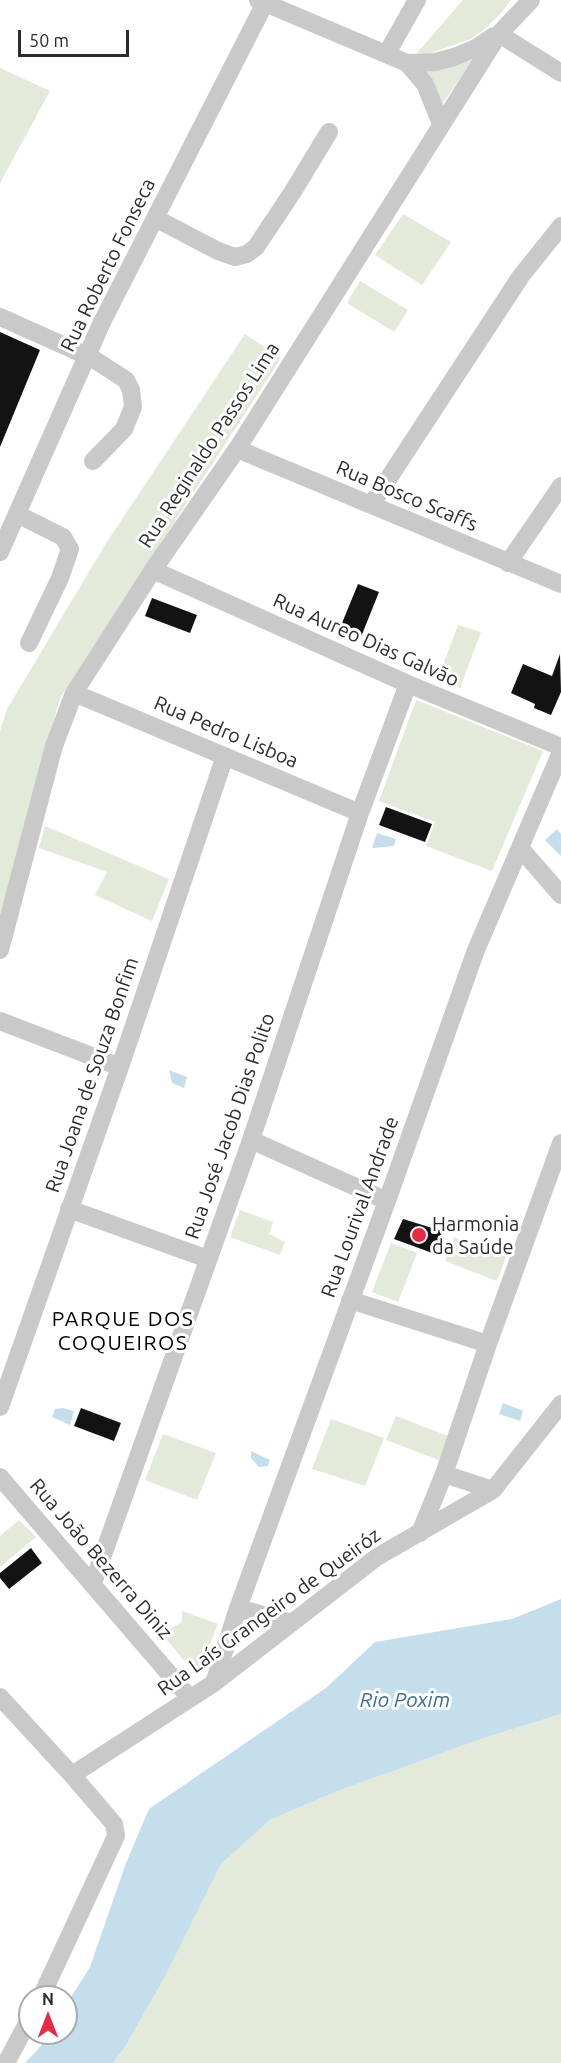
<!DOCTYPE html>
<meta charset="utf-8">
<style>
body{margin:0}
#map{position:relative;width:561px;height:2063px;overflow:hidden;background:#fff;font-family:Ubuntu,sans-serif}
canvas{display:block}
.north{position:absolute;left:18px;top:1985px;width:60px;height:60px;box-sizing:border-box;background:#fff;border:2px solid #ababab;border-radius:50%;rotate:0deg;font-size:16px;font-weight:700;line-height:24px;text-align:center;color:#2c2c2c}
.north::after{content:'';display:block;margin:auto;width:21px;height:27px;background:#e62b43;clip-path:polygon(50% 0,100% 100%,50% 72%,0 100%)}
.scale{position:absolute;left:18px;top:30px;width:111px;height:27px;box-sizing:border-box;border:3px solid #2c2c2c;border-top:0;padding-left:8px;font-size:18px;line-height:21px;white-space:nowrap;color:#2c2c2c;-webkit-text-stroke:4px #fff;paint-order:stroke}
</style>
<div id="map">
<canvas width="561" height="2063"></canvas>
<div class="north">N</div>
<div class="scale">50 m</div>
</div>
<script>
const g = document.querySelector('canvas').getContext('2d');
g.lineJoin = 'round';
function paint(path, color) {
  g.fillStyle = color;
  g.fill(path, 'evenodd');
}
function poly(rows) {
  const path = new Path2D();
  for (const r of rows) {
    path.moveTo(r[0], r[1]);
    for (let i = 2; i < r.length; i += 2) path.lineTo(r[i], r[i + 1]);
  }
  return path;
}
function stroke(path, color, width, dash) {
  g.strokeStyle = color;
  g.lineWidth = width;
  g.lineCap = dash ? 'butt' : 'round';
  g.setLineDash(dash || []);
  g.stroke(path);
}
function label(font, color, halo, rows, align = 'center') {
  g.font = font + ' Ubuntu,sans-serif';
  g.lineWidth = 6;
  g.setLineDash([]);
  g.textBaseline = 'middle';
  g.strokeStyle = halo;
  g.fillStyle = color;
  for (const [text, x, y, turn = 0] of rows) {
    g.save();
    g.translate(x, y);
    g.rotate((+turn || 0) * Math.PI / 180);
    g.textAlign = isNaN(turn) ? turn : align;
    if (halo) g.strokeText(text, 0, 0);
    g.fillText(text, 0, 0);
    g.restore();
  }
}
paint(poly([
 [463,0,511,0,502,12,487,27,471,39,428,54,417,53],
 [473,60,441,106,419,66],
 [0,68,50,91,0,183],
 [403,214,451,242,422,285,375,255],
 [360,281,408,310,394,332,347,303],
 [245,334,281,358,60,698,0,914,0,731,7,709,105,545],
 [458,625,481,632,460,688,438,678],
 [416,700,543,751,492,871,426,846,435,822,379,801],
 [45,826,169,879,152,921,95,895,107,872,39,848],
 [240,1210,273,1222,269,1234,285,1242,280,1255,230,1237],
 [454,1237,506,1257,497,1281,445,1261],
 [391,1243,417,1253,398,1302,372,1292],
 [396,1416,448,1436,439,1460,386,1440],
 [331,1419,384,1438,365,1486,312,1469],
 [163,1434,216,1453,197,1500,145,1480],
 [19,1520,36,1537,0,1567,0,1536],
 [182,1611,218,1624,197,1676,161,1633,182,1622],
 [561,1714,561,2063,113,2063,125,2047,166,1975,221,1864,270,1820,335,1792,481,1739]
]), '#e3ead9');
paint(poly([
 [557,829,561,834,561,856,545,840],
 [377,833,396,839,394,846,372,848],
 [169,1070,187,1077,184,1088,172,1083],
 [503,1403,523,1411,520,1421,499,1414],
 [63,1408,74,1411,70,1425,52,1417,55,1409],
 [251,1451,270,1460,268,1466,259,1467,251,1458],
 [561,1599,561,1714,481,1739,335,1792,270,1820,221,1864,166,1975,125,2047,113,2063,25,2063,41,2046,49,2033,66,2033,66,2005,90,1967,126,1863,149,1809,326,1688,375,1642,512,1619]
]), '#c4deeb');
paint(poly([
 [0,332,40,350,0,447],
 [358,584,379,592,361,637,340,628],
 [152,598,197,615,190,633,145,616],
 [560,654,561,692,551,715,534,708,535,704,511,693,523,664,552,676],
 [386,807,432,824,425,842,379,825],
 [403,1219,442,1231,435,1254,394,1239],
 [81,1408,121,1423,114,1441,74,1426],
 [31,1548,42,1563,9,1589,0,1578,0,1573]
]), '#131313');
stroke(poly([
 [258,0,407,63,425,84,441,124],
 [499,34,561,73],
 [387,53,417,0],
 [407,63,435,62,454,57,476,48,494,36],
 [155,218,218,251,235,257,247,254,256,247,292,193,329,132],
 [0,317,92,358,126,380,131,390,133,407,124,429,93,461],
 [237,449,561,584],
 [371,505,521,276,561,226],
 [17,514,63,537,70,549,60,578,29,643],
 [0,552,102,322,265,3],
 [508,563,561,486],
 [153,570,408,684,561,747],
 [74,693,360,813],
 [521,849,561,895],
 [0,950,54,746,74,693,153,570,237,449,499,34,531,0],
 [0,1021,120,1067],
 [251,1140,387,1201],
 [69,1209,208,1259],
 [350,1300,488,1344],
 [0,1407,120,1067,225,756],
 [444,1474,493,1490],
 [0,1477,190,1698],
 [420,1533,444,1474,488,1344,561,1143],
 [93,1583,251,1140,360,813,408,684],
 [238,1608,291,1623],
 [214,1683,238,1608,387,1201,476,950,561,752],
 [0,1697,72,1775,114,1824,115,1829,116,1836,41,1997],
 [72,1775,214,1683,377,1557,493,1490,561,1404],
 [6,2063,30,2018]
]), '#c9c9c9', 18);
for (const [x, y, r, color] of [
 [419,1235,8,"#e62b43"]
]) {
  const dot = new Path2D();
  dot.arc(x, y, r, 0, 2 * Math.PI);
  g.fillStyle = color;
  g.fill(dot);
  stroke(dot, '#fff', 2);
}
label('20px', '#2c2c2c', '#fff', [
 ["Rua Roberto Fonseca",108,265,-64],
 ["Rua Reginaldo Passos Lima",209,445,-57],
 ["Rua Bosco Scaffs",407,496,23],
 ["Rua Aureo Dias Galvão",366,640,24],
 ["Rua Pedro Lisboa",226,732,23],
 ["Rua Joana de Souza Bonfim",92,1075,-71],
 ["Rua José Jacob Dias Polito",230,1126,-71],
 ["Rua Lourival Andrade",360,1207,-70],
 ["Rua João Bezerra Diniz",101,1559,49],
 ["Rua Laís Grangeiro de Queiróz",269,1612,-36]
]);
label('20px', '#2c2c2c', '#fff', [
 ["Harmonia",432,1224],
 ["da Saúde",432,1247]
], 'left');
g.letterSpacing = '1.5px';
label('21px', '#000', '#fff', [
 ["PARQUE DOS",123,1319],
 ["COQUEIROS",123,1343]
]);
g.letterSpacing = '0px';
label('italic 21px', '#3a728e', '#fff', [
 ["Rio Poxim",405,1700]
]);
</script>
